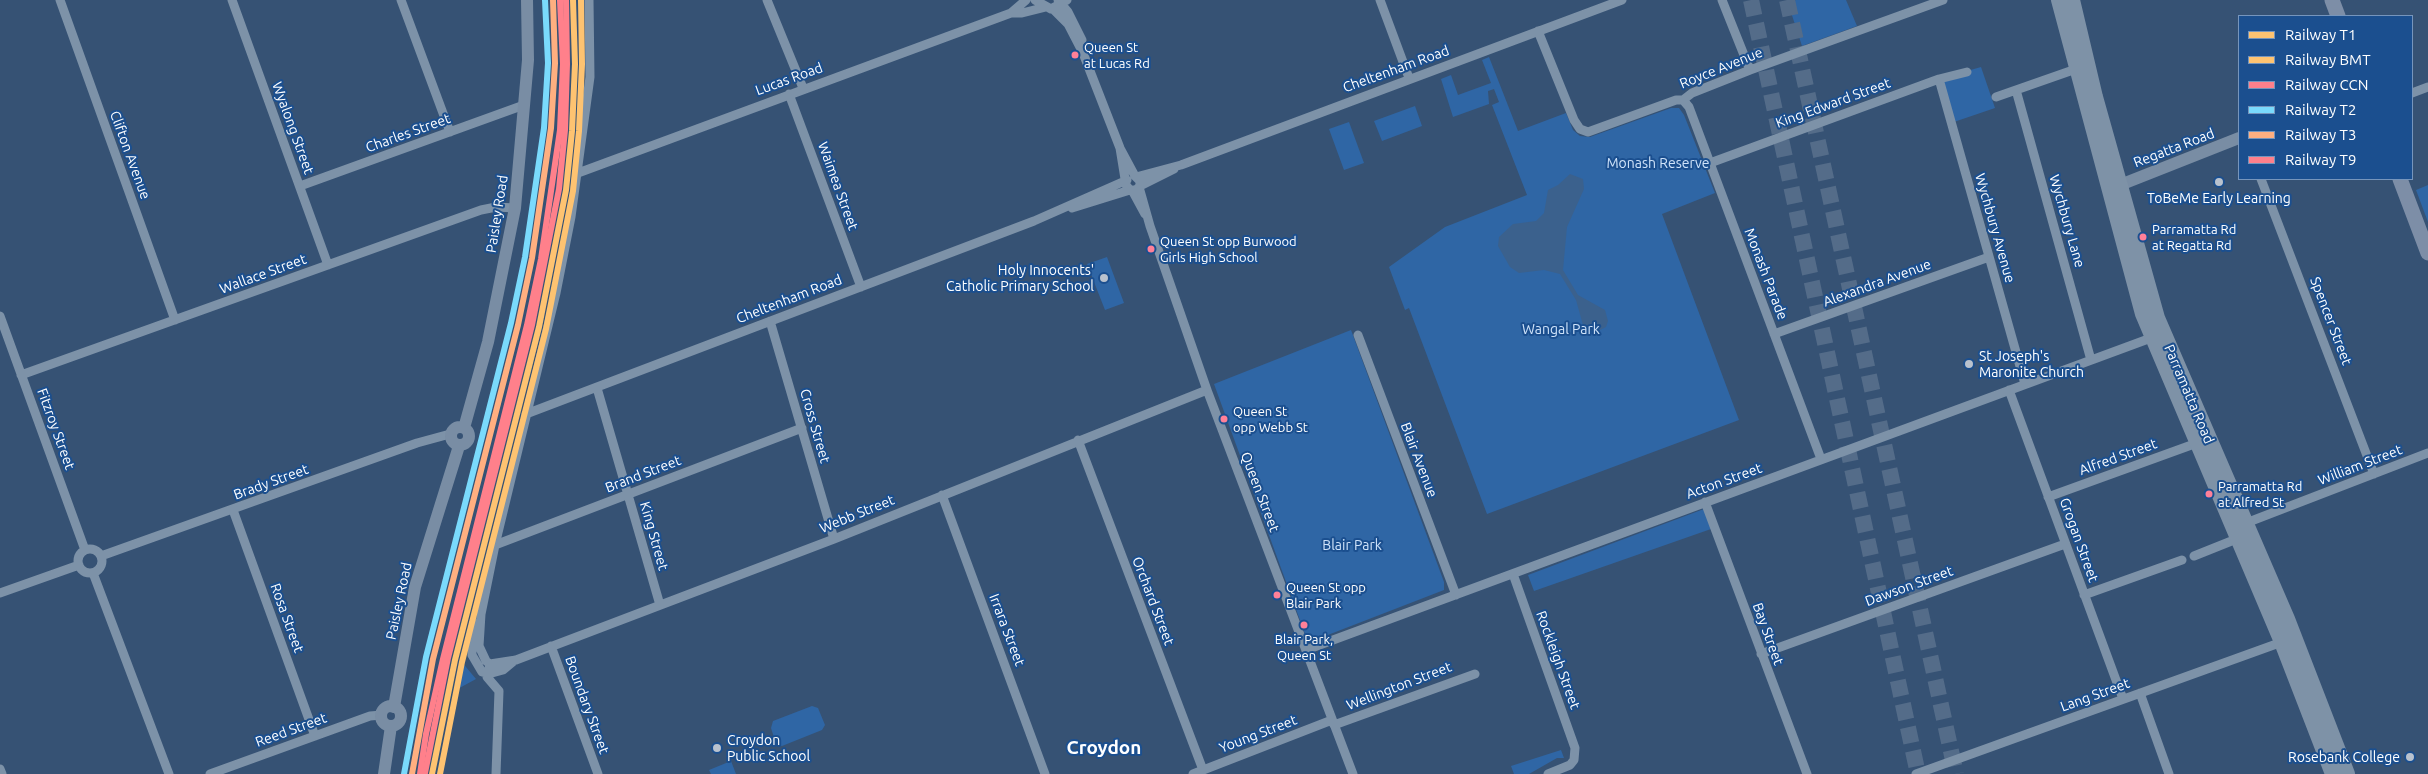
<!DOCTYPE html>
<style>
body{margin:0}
#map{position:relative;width:2428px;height:774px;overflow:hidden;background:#365274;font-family:Ubuntu,sans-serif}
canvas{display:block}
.legend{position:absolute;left:2238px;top:15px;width:175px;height:165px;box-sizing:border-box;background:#1b4f8f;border:1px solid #7695bc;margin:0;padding:6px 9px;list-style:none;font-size:15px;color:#fff}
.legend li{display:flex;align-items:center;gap:10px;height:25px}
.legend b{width:25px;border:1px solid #7695bc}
</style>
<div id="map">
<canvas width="2428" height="774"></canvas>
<ul class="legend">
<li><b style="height:6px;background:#fec371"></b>Railway T1</li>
<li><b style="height:6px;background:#fec371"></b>Railway BMT</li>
<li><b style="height:6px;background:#ff808b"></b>Railway CCN</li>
<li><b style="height:6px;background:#7adafc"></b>Railway T2</li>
<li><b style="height:6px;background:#ffaf80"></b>Railway T3</li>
<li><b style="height:6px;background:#ff808b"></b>Railway T9</li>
</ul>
</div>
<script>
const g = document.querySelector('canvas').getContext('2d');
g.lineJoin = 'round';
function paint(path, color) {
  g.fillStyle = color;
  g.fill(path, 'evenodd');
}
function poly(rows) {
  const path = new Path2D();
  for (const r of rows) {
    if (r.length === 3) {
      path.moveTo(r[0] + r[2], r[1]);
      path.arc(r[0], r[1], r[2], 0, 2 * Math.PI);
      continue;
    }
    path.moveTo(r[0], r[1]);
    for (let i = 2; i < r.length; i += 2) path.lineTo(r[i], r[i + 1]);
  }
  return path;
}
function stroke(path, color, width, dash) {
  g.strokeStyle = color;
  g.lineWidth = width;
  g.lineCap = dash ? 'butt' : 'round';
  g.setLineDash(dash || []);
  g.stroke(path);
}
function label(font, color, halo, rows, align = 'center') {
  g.font = font + ' Ubuntu,sans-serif';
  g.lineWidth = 4;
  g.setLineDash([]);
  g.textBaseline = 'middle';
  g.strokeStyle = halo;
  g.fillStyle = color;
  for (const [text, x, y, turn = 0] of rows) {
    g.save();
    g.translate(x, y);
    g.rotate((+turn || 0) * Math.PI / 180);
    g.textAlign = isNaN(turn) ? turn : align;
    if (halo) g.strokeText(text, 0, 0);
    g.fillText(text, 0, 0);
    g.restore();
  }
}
paint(poly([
 [1796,0,1846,0,1857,26,1802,46,1788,3],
 [1489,57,1518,131,1566,113,1573,130,1580,136,1590,137,1671,108,1679,108,1684,115,1715,193,1662,214,1739,420,1487,514,1409,308,1405,310,1389,267,1445,227,1527,195,1492,105,1499,102,1494,89,1488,91,1489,104,1453,117,1441,79,1451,75,1458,95,1491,83,1482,60],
 [1981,67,1995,108,1951,123,1939,79],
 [1415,106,1422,126,1382,141,1374,121],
 [1349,122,1364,163,1344,170,1329,129],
 [2428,185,2428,222,2416,190],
 [1107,257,1124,303,1105,310,1087,264],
 [1351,330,1444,582,1444,590,1320,638,1311,638,1305,634,1214,384],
 [1704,509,1711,529,1534,591,1528,575],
 [461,661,476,679,454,691],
 [812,706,818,708,825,725,822,730,782,746,776,744,771,728,773,721],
 [1561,750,1564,758,1557,758,1529,774,1514,774,1511,766],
 [731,761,736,774,711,774,709,770]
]), '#2f66a5');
paint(poly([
 [1570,174,1583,179,1584,189,1567,227,1563,270,1578,295,1605,310,1608,321,1606,327,1594,333,1583,325,1576,300,1560,274,1544,270,1519,273,1510,267,1498,246,1499,237,1513,224,1536,221,1544,213,1548,190,1558,185]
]), '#3b618d');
stroke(poly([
 [1751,0,1918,774],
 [1787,0,1956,774]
]), '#546c89', 16, [16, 8]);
stroke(poly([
 [60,0,175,320],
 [232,0,328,265],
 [401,0,450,132],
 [767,0,803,88],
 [1035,0,1051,9,1067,0],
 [1058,0,1068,12,1082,40],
 [1380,0,1409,78],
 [1722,0,1750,70],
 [1053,9,1068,24,1083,53,1120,148,1135,176,1140,181,1140,186,1136,190,1130,190,1126,185,1120,148],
 [1011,13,1026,0],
 [1538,31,1574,120,1580,129,1588,132,1676,100,1683,100,1692,93,1750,70,1943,0],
 [1939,79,2025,384],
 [2016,90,2091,360],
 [2412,93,2428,87],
 [789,94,861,287],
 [1996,97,2076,69],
 [1683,100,1689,107,1821,459],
 [1710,163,1939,79,1967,72],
 [578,173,1011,13,1022,13,1046,7],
 [1136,177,1181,165,1622,0],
 [2261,179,2374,474],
 [300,186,524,105],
 [1140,186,1174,169],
 [1139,187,1150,226,1207,390,1353,774],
 [1132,190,1145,214],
 [1072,208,1130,190],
 [0,316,85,550],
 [770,321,834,539],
 [1774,334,1989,257],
 [1358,335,1456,595],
 [21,375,481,210,496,207,515,208],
 [597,388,660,605],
 [2009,390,2123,699],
 [526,414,1034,221,1127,180],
 [1078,440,1203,770],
 [942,495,1045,774],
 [2048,497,2197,443],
 [1705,502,1807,774],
 [233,510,315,736],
 [2246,523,2428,453],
 [495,545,802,428],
 [90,561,12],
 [101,556,417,443,450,434],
 [2194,556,2239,538],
 [93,573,169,774],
 [1513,574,1575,748,1574,760,1570,765,1548,774],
 [0,593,79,565],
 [2084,595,2182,560],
 [478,623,472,637,472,655,482,672,492,673,503,670,515,660],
 [551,646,598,774],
 [1306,650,2151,338],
 [1761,654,2065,544],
 [490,664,516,660,834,539,1207,390],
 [490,664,486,661,479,646,481,614,495,545,556,293,571,217,590,77,589,0],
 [490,664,487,677,499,691,496,774],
 [2140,693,2169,774],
 [1334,725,1475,674],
 [0,769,2,774],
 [210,774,370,716,382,715],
 [1193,774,1332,720],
 [1916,774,2282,642]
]), '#7d92a8', 9);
stroke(poly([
 [2120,185,2239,138],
 [460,436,9],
 [464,428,488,342,515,208,528,60,527,0],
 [391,716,10],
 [394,707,415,587,459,446],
 [384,774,391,726]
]), '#798da4', 12);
stroke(poly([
 [2332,0,2338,16],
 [2400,179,2428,253]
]), '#7d8ea7', 15);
stroke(poly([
 [2059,0,2143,314,2282,642,2333,774],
 [2072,0,2095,97,2157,318,2287,619,2347,774]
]), '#7e92a7', 16);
stroke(poly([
 [432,774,455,660,539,327,566,190,572,131,575,64,573,0]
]), '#fec371', 6);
stroke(poly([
 [440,774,462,662,546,329,573,191,579,131,582,64,581,0]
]), '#fec371', 6);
stroke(poly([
 [425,773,448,658,532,325,559,189,565,130,567,64,566,0]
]), '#ff808b', 6);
stroke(poly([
 [404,774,426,657,511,323,525,257,544,128,548,63,545,0]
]), '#7adafc', 6);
stroke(poly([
 [412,774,433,659,518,325,532,258,551,128,555,63,553,0]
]), '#ffaf80', 6);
stroke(poly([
 [420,774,426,734,443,659,527,325,541,259,560,130,563,64,560,0]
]), '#ff808b', 6);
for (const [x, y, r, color] of [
 [1075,55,4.5,"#ff8098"],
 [2219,182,5,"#b9c2ce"],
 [2143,237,4.5,"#ff8098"],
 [1151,249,4.5,"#ff8098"],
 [1104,278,5,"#b9c2ce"],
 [1969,364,5,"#b9c2ce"],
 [1224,419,4.5,"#ff8098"],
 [2209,494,4.5,"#ff8098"],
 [1277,595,4.5,"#ff8098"],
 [1304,625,4.5,"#ff8098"],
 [717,748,5,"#b9c2ce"],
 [2410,757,5,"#b9c2ce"]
]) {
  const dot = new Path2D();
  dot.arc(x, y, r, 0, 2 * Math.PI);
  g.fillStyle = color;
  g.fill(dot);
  stroke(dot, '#1b4f8f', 2);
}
label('13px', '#fff', '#1b4f8f', [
 ["Queen St",1084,48],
 ["at Lucas Rd",1084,64],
 ["Parramatta Rd",2152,230],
 ["at Regatta Rd",2152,246],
 ["Queen St opp Burwood",1160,242],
 ["Girls High School",1160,258],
 ["Queen St",1233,412],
 ["opp Webb St",1233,428],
 ["Parramatta Rd",2218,487],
 ["at Alfred St",2218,503],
 ["Queen St opp",1286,588],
 ["Blair Park",1286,604],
 ["Blair Park,",1304,640,"center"],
 ["Queen St",1304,656,"center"]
], 'left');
label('14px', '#fff', '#1b4f8f', [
 ["Royce Avenue",1721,68,-22],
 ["Cheltenham Road",1396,69,-20],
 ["Lucas Road",789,79,-20],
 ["King Edward Street",1833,103,-20],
 ["Wyalong Street",293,128,70],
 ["Charles Street",408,133,-20],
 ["Regatta Road",2174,148,-21],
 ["Clifton Avenue",130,155,70],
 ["Waimea Street",838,186,70],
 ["Paisley Road",497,214,-81],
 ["Wychbury Lane",2067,221,74],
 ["Wychbury Avenue",1995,228,74],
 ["Wallace Street",263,274,-20],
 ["Monash Parade",1766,274,69],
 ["Alexandra Avenue",1877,283,-20],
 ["Cheltenham Road",789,299,-21],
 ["Spencer Street",2331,321,69],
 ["Parramatta Road",2189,394,67],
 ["Cross Street",815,426,74],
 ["Fitzroy Street",56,429,70],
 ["Alfred Street",2118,457,-20],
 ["Blair Avenue",1419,460,69],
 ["William Street",2360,465,-21],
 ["Brand Street",643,474,-21],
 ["Acton Street",1724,481,-20],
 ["Brady Street",271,482,-20],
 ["Queen Street",1260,492,69],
 ["Webb Street",857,514,-22],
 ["King Street",654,536,74],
 ["Grogan Street",2079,540,70],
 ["Dawson Street",1909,586,-20],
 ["Paisley Road",399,601,-78],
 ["Orchard Street",1153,601,69],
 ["Rosa Street",287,618,70],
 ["Irrara Street",1007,630,69],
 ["Bay Street",1768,634,70],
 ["Rockleigh Street",1558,660,70],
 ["Wellington Street",1399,686,-21],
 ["Lang Street",2095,695,-20],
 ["Boundary Street",587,705,70],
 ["Reed Street",291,730,-20],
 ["Young Street",1258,734,-21]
]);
label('14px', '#cfe3fa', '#1b4f8f', [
 ["Monash Reserve",1658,163],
 ["Wangal Park",1561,329],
 ["Blair Park",1352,545]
]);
label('14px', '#fff', '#1b4f8f', [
 ["ToBeMe Early Learning",2219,198,"center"],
 ["Holy Innocents'",1094,270],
 ["Catholic Primary School",1094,286],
 ["St Joseph's",1979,356,"left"],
 ["Maronite Church",1979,372,"left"],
 ["Croydon",727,740,"left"],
 ["Public School",727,756,"left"],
 ["Rosebank College",2400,757]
], 'right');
label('bold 19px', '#fff', '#1b4f8f', [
 ["Croydon",1104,748]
]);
</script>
